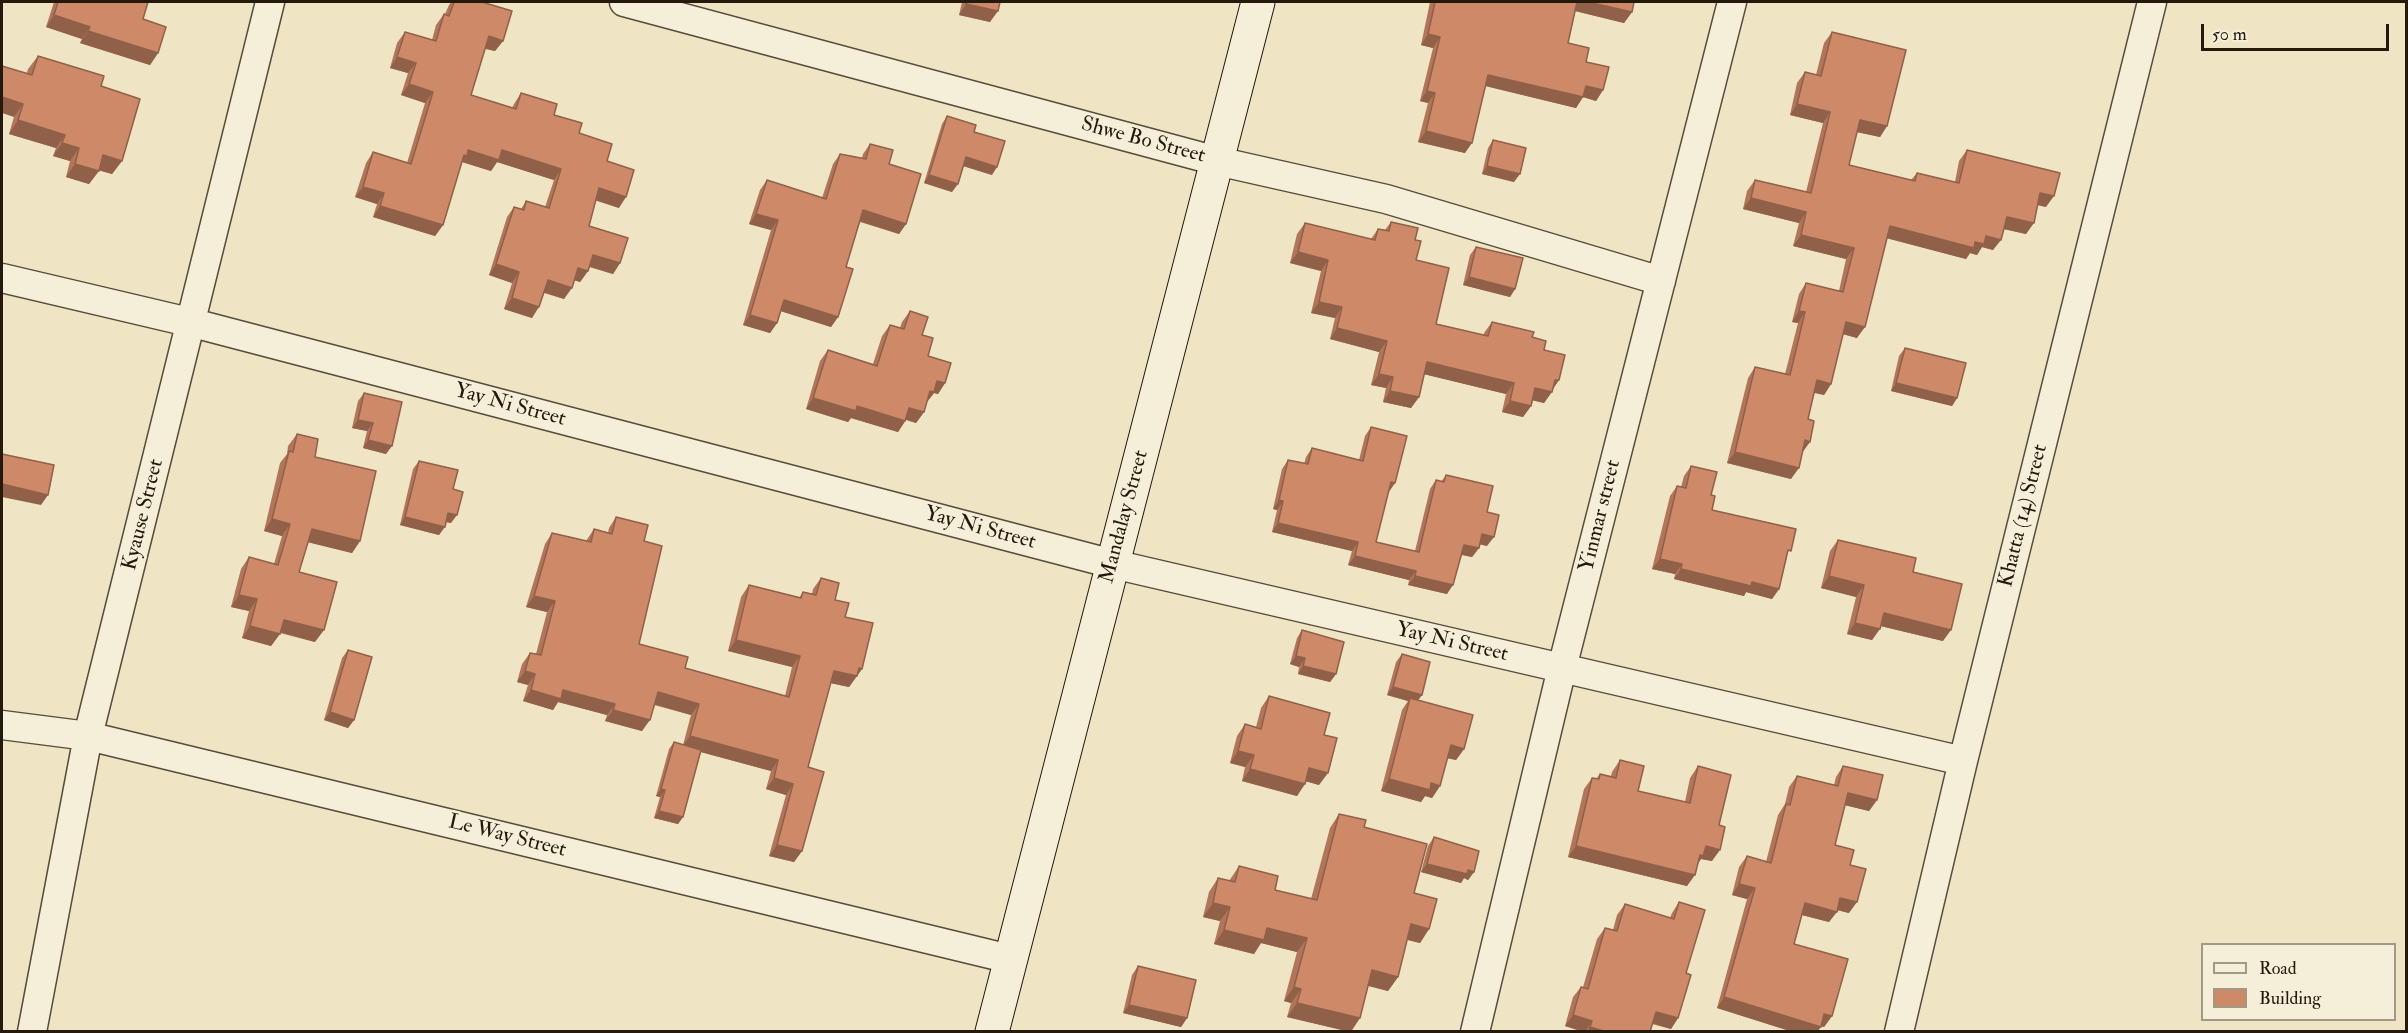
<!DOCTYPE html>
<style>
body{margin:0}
#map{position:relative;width:2408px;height:1033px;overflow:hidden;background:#efe5c5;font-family:"IM FELL Double Pica",serif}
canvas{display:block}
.frame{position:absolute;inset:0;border:3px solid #24190a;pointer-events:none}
.legend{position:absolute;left:2201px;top:943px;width:195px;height:78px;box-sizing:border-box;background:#f5eed9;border:2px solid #a19986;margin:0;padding:8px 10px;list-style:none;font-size:18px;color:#24190a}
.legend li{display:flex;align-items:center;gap:12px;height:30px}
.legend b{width:30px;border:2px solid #a19986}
.scale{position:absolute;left:2201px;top:24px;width:188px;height:27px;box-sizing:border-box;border:3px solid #24190a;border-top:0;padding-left:8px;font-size:18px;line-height:21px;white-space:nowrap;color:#24190a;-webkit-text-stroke:4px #f5eed9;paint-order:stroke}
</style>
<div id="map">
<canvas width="2408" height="1033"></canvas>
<div class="frame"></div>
<ul class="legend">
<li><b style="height:8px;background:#f5eed9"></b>Road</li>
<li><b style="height:16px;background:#ce8968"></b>Building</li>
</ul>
<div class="scale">50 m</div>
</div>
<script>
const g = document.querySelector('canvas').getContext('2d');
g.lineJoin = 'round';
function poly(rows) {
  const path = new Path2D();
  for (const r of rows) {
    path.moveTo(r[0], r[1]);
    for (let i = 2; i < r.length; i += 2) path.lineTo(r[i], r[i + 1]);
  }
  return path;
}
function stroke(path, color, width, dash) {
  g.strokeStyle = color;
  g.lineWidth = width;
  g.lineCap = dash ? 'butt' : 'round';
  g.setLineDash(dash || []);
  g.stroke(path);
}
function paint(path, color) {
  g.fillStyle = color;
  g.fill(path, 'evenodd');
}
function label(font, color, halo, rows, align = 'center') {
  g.font = font + ' "IM FELL Double Pica",serif';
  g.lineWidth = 5;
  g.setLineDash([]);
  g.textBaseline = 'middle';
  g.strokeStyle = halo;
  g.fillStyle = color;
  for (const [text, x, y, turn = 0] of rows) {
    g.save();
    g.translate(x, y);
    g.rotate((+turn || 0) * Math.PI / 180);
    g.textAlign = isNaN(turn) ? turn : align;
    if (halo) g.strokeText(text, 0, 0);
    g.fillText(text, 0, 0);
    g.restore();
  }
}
const minor = poly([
 [624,2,1217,161,1386,199,1661,281],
 [2,278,193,323,1113,564,1963,761],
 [2,725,88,736,1010,959],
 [32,1032,88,736,270,2],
 [1475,1032,1562,668,1732,2],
 [1899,1032,1963,761,2152,2]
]);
const secondary = poly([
 [992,1032,1258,2]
]);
stroke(minor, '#574c39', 31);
stroke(secondary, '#24190a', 35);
stroke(minor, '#f5eed9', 28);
stroke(secondary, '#f5eed9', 33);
paint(poly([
 [54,2,148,2,143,19,158,53,150,65,80,43,82,39,46,27],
 [451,2,482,2,503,41,495,51,485,49,471,95,512,108,514,104,521,93,579,133,607,161,619,208,596,200,589,226,620,263,613,274,589,267,588,271,580,282,574,280,564,299,544,293,532,318,504,309,512,283,489,275,507,217,514,207,521,209,526,201,545,207,554,180,497,162,491,171,462,162,443,225,435,236,373,217,377,204,355,197,366,163,373,152,407,163,425,103,401,95,408,73,390,68,397,43,405,32,432,40,436,25,444,14,445,14,449,5],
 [962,2,1000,2,990,22,959,15],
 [1430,2,1634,2,1632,12,1624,23,1575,11,1568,43,1586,62,1603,90,1596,101,1583,97,1576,108,1486,86,1465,153,1418,142,1428,103,1420,101,1433,48,1421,45],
 [1832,32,1887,126,1880,137,1857,132,1849,165,1911,180,1917,173,1955,182,1959,161,1967,150,2046,207,2038,205,2026,234,2004,229,1993,250,1982,247,1977,255,1970,253,1966,259,1887,238,1857,338,1843,334,1831,384,1824,395,1814,393,1808,419,1803,452,1791,479,1727,463,1748,378,1755,367,1785,374,1798,323,1792,322,1799,294,1806,283,1839,291,1846,259,1793,246,1799,223,1743,209,1747,191,1755,180,1806,192,1823,123,1790,115,1797,83,1805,72,1816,75,1824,43],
 [38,56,101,86,122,161,112,174,99,170,89,184,66,177,70,161,53,156,56,148,9,134,28,69],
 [947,116,974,132,992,175,963,166,952,192,924,183,942,124],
 [1493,140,1514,182,1482,174,1488,148],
 [870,144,889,164,906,224,899,234,860,222,846,267,838,317,831,327,781,311,777,323,770,333,743,325,771,230,749,224,760,190,767,180,822,198,833,164,840,154,862,158,863,154],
 [1391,222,1415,240,1416,260,1436,324,1484,335,1484,333,1492,322,1532,337,1544,350,1559,380,1544,403,1532,400,1531,406,1523,417,1502,412,1506,394,1424,374,1419,397,1411,408,1383,402,1386,388,1371,385,1379,352,1330,339,1335,318,1311,313,1321,271,1290,263,1297,234,1305,223,1371,239,1378,229,1385,230],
 [1476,247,1515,289,1510,297,1463,285,1470,255],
 [910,311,922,335,928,356,945,383,938,394,934,393,927,402,924,412,916,423,906,420,898,432,851,418,848,422,806,409,820,361,828,350,873,364,882,336,890,325,900,328,902,322],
 [1905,348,1957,398,1952,406,1891,391,1899,356],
 [364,393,386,454,363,448,367,431,352,428,358,401],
 [1371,427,1388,492,1376,542,1415,551,1430,489,1436,480,1441,482,1446,475,1487,512,1487,546,1479,544,1479,548,1472,557,1462,555,1447,594,1408,585,1409,580,1348,565,1352,551,1272,532,1277,510,1273,509,1282,469,1288,460,1304,464,1306,457,1312,448,1359,460,1365,436],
 [297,434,315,457,360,541,352,553,308,542,299,572,315,642,280,633,271,646,242,638,249,611,231,607,241,569,249,557,274,564,282,536,264,531,280,463,287,454,288,446],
 [419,461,453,489,451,523,446,522,439,535,400,525,413,469],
 [1691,466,1711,495,1712,510,1787,557,1779,589,1772,599,1746,592,1744,596,1674,579,1675,574,1652,569,1670,496,1677,486,1681,487,1684,476],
 [616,517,644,541,639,644,685,668,785,696,792,667,728,651,741,597,749,585,799,598,803,592,812,594,813,589,821,578,835,600,845,617,862,669,849,687,830,683,808,767,802,851,794,862,769,856,786,795,766,789,771,771,701,752,683,817,678,824,654,818,660,797,656,796,669,749,674,742,683,745,691,715,654,705,642,731,605,721,607,715,558,702,553,710,523,701,528,685,517,682,522,664,530,653,536,654,547,612,526,607,545,544,552,533,586,541,594,529,608,533,609,528],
 [1838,540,1913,572,1943,641,1881,626,1872,640,1847,634,1856,597,1821,588,1830,551],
 [1302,630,1336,674,1330,682,1298,674,1299,667,1290,664,1297,638],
 [348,650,354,720,348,728,324,720,342,658],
 [1402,654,1422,695,1418,700,1464,749,1456,760,1447,758,1440,786,1432,798,1425,796,1421,802,1381,791,1402,710,1408,701,1387,695,1396,662],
 [1269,696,1324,735,1319,785,1306,781,1297,796,1242,781,1245,767,1230,763,1237,736,1245,724,1256,727,1261,708],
 [1620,760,1638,791,1685,802,1690,778,1698,766,1719,825,1712,861,1701,859,1697,865,1687,886,1568,857,1584,789,1592,778,1596,779,1600,774,1611,776,1612,772],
 [1843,766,1877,800,1869,811,1845,805,1835,845,1850,865,1849,913,1837,910,1829,922,1802,915,1794,944,1832,1016,1824,1027,1821,1026,1817,1032,1793,1032,1717,1008,1747,899,1732,895,1739,867,1747,856,1766,862,1778,815,1785,804,1789,787,1797,776,1834,785,1836,777],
 [1339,814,1364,827,1414,893,1429,929,1420,943,1407,940,1398,977,1388,991,1368,986,1360,1018,1351,1032,1287,1017,1291,1003,1284,1001,1297,952,1261,943,1254,954,1214,944,1220,921,1203,917,1209,892,1218,878,1229,881,1239,866,1275,890,1311,899,1330,828],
 [1434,837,1474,872,1468,880,1464,878,1461,883,1421,872,1428,846],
 [1679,902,1686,973,1678,1018,1671,1029,1652,1024,1650,1032,1583,1032,1565,1026,1573,997,1581,987,1583,987,1597,939,1605,928,1613,930,1617,915,1625,904,1670,918,1672,913],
 [1138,966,1187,1018,1181,1027,1123,1013,1132,975]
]), '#b17659');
paint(poly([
 [1576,2,1588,2,1632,12,1624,23,1571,10],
 [966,4,998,11,990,22,959,15],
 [54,15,90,27,82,39,46,27],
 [88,31,158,53,150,65,80,43],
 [1428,34,1440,37,1433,48,1421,45],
 [489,36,503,41,495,51,481,47],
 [397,57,416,63,408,73,390,68],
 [1488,75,1586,86,1603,90,1596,101,1583,97,1576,108,1481,85],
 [409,84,433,92,425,103,401,95],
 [1427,91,1435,93,1428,103,1420,101],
 [2,97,23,104,14,117,2,113],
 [1797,104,1830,112,1823,123,1790,115],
 [18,120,65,135,56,148,9,134],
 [1860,120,1887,126,1880,137,1852,131],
 [1426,131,1472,143,1465,153,1418,142],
 [62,143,79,148,70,161,53,156],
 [468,150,502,150,561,169,554,180,497,162,491,171,462,162,459,167,464,155],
 [103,155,122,161,112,174,94,169],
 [966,157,997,167,992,175,960,165],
 [75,164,99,171,89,184,66,177],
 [1487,166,1520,174,1514,182,1482,174],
 [929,175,958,184,952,192,924,183],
 [363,187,384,193,377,204,355,197],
 [599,188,626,197,619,208,591,199],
 [2040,193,2054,196,2046,207,2033,204],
 [1751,198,1806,212,1799,223,1743,209],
 [380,206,443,225,435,236,373,217],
 [863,210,906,224,899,234,856,220],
 [756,214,778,220,771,230,749,224],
 [2007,217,2034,223,2026,234,1999,228],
 [1890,226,1975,242,1986,236,2001,240,1993,250,1982,247,1977,255,1970,253,1966,259,1882,237],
 [1801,235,1854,248,1846,259,1793,246],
 [1298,252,1328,260,1321,271,1290,263],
 [593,255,620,263,613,274,585,265],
 [496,264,519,272,512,283,489,275],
 [578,268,588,271,580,282,570,279],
 [1469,277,1515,289,1510,297,1463,285],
 [548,280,572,288,564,299,540,291],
 [512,298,539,307,532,318,504,309],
 [784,300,838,317,831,327,777,310],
 [1319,302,1342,307,1335,318,1311,313],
 [1799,311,1805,312,1798,323,1792,322],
 [750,315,777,323,770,333,743,325],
 [1846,322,1865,327,1857,338,1839,333],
 [1337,328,1387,341,1379,352,1330,339],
 [1427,362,1514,383,1506,394,1419,373],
 [1379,374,1393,377,1386,388,1371,385],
 [1555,380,1559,380,1551,391],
 [1817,380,1831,384,1824,395,1809,391],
 [937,381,945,383,938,394,934,393,926,403,922,402],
 [1896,383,1957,398,1952,406,1891,391],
 [1535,388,1552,392,1544,403,1527,399],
 [1390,391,1419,397,1411,408,1383,402],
 [813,398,857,406,905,421,898,432,851,418,848,422,806,409],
 [1510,401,1531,406,1523,417,1502,412],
 [909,408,924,412,916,423,901,418],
 [358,420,373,423,367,431,352,428],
 [368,440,392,446,386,454,363,448],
 [1805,440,1810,442,1802,453],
 [1735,452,1799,468,1791,479,1727,463],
 [1391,482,1395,483,1389,492],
 [2,484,48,495,41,505,2,497],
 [1279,500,1283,501,1277,510,1273,509],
 [448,513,457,515,451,523,442,521],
 [405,517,445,527,439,535,400,525],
 [272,519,290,524,282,536,264,531],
 [1278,523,1358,542,1352,551,1272,532],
 [312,529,360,541,352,553,303,541],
 [1482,534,1494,537,1487,546,1475,543],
 [1464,545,1479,548,1472,557,1458,554],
 [1355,556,1416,571,1409,580,1348,565],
 [1660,559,1682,564,1675,574,1652,569],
 [1681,569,1752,582,1779,589,1772,599,1746,592,1744,596,1674,579],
 [1415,576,1453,585,1447,594,1408,585],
 [1829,576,1864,585,1856,597,1821,588],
 [239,595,257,599,249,611,231,607],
 [534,596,555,601,547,612,526,607],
 [1884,613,1951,630,1943,641,1876,625],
 [284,620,324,630,315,642,276,631],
 [1855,623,1880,629,1872,640,1847,634],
 [250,626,280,634,271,646,242,638],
 [736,640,800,656,792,667,728,651],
 [1296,656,1305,658,1299,667,1290,664],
 [1303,666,1336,674,1330,682,1298,674],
 [859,668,862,669,849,687,826,682,834,671],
 [525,671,535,674,528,685,517,682],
 [1393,687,1422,695,1416,703,1410,698,1408,701,1387,695],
 [531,690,563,690,615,704,607,715,558,702,553,710,523,701],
 [658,692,699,704,691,715,650,703],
 [613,710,650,720,642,731,605,721],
 [330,712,354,720,348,728,324,720],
 [690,736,778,760,771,771,682,747],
 [1451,745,1464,749,1456,760,1442,757],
 [1238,751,1254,755,1245,767,1230,763],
 [1309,768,1328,773,1319,785,1301,780],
 [1250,769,1305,784,1297,796,1242,781],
 [774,778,793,784,786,795,766,789],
 [1389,779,1431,783,1440,786,1432,798,1425,796,1421,802,1381,791],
 [661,789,665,790,660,797,656,796],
 [1848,793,1877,800,1869,811,1840,804],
 [659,811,683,817,678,824,654,818],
 [777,845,802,851,794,862,769,856],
 [1576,846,1695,875,1687,886,1568,857],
 [1706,846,1720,850,1712,861,1701,859,1695,867,1692,866],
 [1427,864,1468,870,1474,872,1468,880,1464,878,1461,883,1421,872],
 [1739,884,1755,888,1747,899,1732,895],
 [1840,898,1857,902,1849,913,1833,909],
 [1213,903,1230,907,1220,921,1203,917],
 [1805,903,1837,912,1829,922,1798,914],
 [1411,924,1429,929,1420,943,1401,938],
 [1267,928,1307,938,1297,952,1261,943,1254,954,1214,944,1224,930],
 [1372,970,1398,977,1388,991,1362,984],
 [1294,987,1301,989,1291,1003,1284,1001],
 [1724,997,1821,1027,1817,1032,1793,1032,1717,1008],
 [1297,1003,1360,1018,1350,1032,1287,1017],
 [1129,1005,1187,1018,1181,1027,1123,1013],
 [1656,1012,1678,1018,1671,1029,1648,1022],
 [1824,1014,1832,1016,1824,1027,1817,1025],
 [1573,1015,1592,1021,1585,1032,1565,1026],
 [1590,1027,1607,1032,1587,1032]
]), '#906049');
const building = poly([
 [58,2,148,2,143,19,166,27,158,53,88,31,90,27,54,15,58,2],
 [454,2,482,2,512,11,503,41,489,36,471,95,516,109,521,93,557,104,554,115,582,123,579,133,612,144,607,161,634,170,626,197,599,188,589,226,628,238,620,263,593,255,588,271,578,268,572,288,548,280,539,307,512,298,519,272,496,264,514,207,524,210,526,201,549,208,561,169,502,150,499,160,468,150,467,156,464,155,443,225,380,206,384,193,363,187,373,152,411,164,433,92,409,84,416,63,397,57,405,32,436,41,444,14,449,16,454,2],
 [967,2,1000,2,998,11,966,4,967,2],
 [1435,2,1577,2,1568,43,1589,48,1586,62,1609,67,1603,90,1586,86,1583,97,1488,75,1472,143,1426,131,1435,93,1427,91,1440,37,1428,34,1435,2],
 [1588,2,1634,2,1632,12,1588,2],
 [1832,32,1906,50,1887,126,1860,120,1849,165,1915,181,1917,173,1959,183,1967,150,2060,173,2054,196,2040,193,2034,223,2007,217,2001,240,1986,236,1984,244,1975,242,1974,248,1890,226,1865,327,1846,322,1831,384,1817,380,1808,419,1814,421,1810,442,1805,440,1799,468,1735,452,1755,367,1790,375,1805,312,1799,311,1806,283,1843,292,1854,248,1801,235,1806,212,1751,198,1755,180,1811,193,1830,112,1797,104,1805,72,1821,76,1832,32],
 [38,56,104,76,101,86,140,99,122,161,103,155,99,171,75,164,79,148,62,143,65,135,18,120,23,104,2,97,2,66,32,75,38,56],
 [947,116,976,125,974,132,1005,141,997,167,966,157,958,184,929,175,947,116],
 [1493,140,1526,148,1520,174,1487,166,1493,140],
 [870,144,893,150,889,164,921,174,906,224,863,210,846,267,853,269,838,317,784,300,777,323,750,315,778,220,756,214,767,180,826,199,840,154,866,159,870,144],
 [1391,222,1418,228,1415,240,1421,241,1416,260,1449,268,1436,324,1488,336,1492,322,1534,332,1532,337,1546,341,1544,350,1565,355,1559,380,1555,380,1552,392,1535,388,1531,406,1510,401,1514,383,1427,362,1419,397,1390,391,1393,377,1379,374,1387,341,1337,328,1342,307,1319,302,1328,260,1298,252,1305,223,1375,240,1378,229,1389,231,1391,222],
 [1476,247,1523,258,1515,289,1469,277,1476,247],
 [910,311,928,317,922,335,933,338,928,356,951,363,945,383,937,381,934,392,930,391,924,412,909,408,905,421,857,406,856,411,813,398,828,350,877,366,890,325,904,329,910,311],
 [1905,348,1966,363,1957,398,1896,383,1905,348],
 [364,393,402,402,392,446,368,440,373,423,358,420,364,393],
 [1371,427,1407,436,1395,483,1391,482,1376,542,1419,552,1436,480,1444,482,1446,475,1493,486,1487,512,1499,515,1494,537,1482,534,1479,548,1464,545,1453,585,1415,576,1416,571,1355,556,1358,542,1278,523,1283,501,1279,500,1288,460,1308,464,1312,448,1363,461,1371,427],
 [297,434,318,439,315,457,376,471,360,541,312,529,299,572,337,582,324,630,284,620,280,634,250,626,257,599,239,595,249,557,278,565,290,524,272,519,289,451,293,452,297,434],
 [2,454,54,465,48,495,2,484,2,454],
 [419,461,458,470,453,489,463,492,457,515,448,513,445,527,405,517,419,461],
 [1691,466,1717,472,1711,495,1715,496,1712,510,1796,529,1791,551,1788,550,1779,589,1752,582,1751,586,1681,569,1682,564,1660,559,1677,486,1686,488,1691,466],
 [616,517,648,525,644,541,662,546,639,644,688,657,685,668,789,697,800,656,736,640,749,585,801,598,803,592,816,595,821,578,839,583,835,600,849,603,845,617,873,623,862,669,859,668,857,676,834,671,808,767,824,772,802,851,777,845,793,784,774,778,778,760,690,736,699,704,658,692,650,720,613,710,615,704,563,690,561,699,531,690,535,674,525,671,530,653,541,655,555,601,534,596,552,533,591,542,594,529,612,534,616,517],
 [1838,540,1916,558,1913,572,1962,584,1951,630,1884,613,1880,629,1855,623,1864,585,1829,576,1838,540],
 [1302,630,1344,642,1336,674,1303,666,1305,658,1296,656,1302,630],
 [348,650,372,657,354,720,330,712,348,650],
 [1402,654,1430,662,1422,695,1393,687,1402,654],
 [1269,696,1330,713,1324,735,1337,738,1328,773,1309,768,1305,784,1250,769,1254,755,1238,751,1245,724,1261,729,1269,696],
 [1410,698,1473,715,1464,749,1451,745,1440,786,1431,783,1430,790,1389,779,1410,698],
 [674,742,701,750,683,817,659,811,665,790,661,789,674,742],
 [1620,760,1644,766,1638,791,1690,803,1698,766,1731,775,1719,825,1725,827,1720,850,1706,846,1703,856,1700,855,1695,875,1576,846,1592,778,1599,779,1600,774,1616,778,1620,760],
 [1843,766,1883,775,1877,800,1848,793,1835,845,1854,850,1850,865,1866,869,1857,902,1840,898,1837,912,1805,903,1794,944,1848,959,1832,1016,1824,1014,1821,1027,1724,997,1755,888,1739,884,1747,856,1771,863,1786,804,1790,805,1797,776,1838,786,1843,766],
 [1339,814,1366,820,1364,827,1427,844,1414,893,1437,899,1429,929,1411,924,1398,977,1372,970,1360,1018,1297,1003,1301,989,1294,987,1307,938,1267,928,1264,940,1224,930,1230,907,1213,903,1218,878,1235,882,1239,866,1278,876,1275,890,1317,900,1339,814],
 [1434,837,1479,851,1474,872,1468,870,1467,874,1427,864,1434,837],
 [1679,902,1705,910,1686,973,1691,975,1678,1018,1656,1012,1650,1032,1607,1032,1590,1027,1592,1021,1573,1015,1581,987,1588,989,1605,928,1617,931,1625,904,1674,919,1679,902],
 [1138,966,1196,980,1187,1018,1129,1005,1138,966]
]);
paint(building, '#ce8968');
stroke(building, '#906049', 1.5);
label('21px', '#24190a', '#f5eed9', [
 ["Shwe Bo Street",1143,141,15],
 ["Yay Ni Street",510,406,15],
 ["Kyause Street",144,515,-76],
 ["Yinmar street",1601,516,-76],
 ["Khatta (14) Street",2024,516,-76],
 ["Mandalay Street",1125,517,-75],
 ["Yay Ni Street",980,529,15],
 ["Yay Ni Street",1452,643,13],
 ["Le Way Street",507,837,14]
]);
</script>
